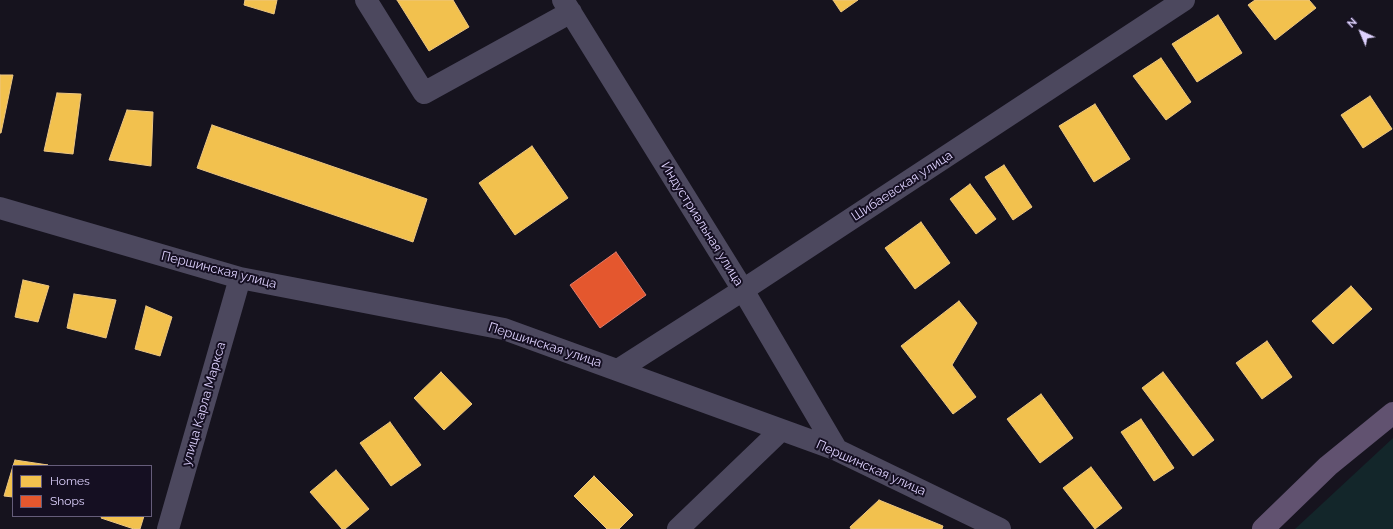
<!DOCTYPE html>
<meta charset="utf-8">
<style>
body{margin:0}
#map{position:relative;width:1393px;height:529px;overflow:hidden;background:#16131e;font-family:Raleway,sans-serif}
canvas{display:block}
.legend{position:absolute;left:12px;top:465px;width:140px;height:52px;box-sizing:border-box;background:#150f22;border:1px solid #655d7a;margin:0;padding:5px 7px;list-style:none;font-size:12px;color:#ddd1fd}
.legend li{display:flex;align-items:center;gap:8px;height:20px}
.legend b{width:20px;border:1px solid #655d7a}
.north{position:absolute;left:1341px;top:12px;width:40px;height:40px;-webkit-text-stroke:3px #150f22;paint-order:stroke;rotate:316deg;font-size:11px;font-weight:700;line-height:16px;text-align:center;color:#ddd1fd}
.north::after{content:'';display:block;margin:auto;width:14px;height:18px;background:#ddd1fd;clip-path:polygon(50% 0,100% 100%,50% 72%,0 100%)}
</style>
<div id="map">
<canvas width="1393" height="529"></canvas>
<ul class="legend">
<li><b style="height:11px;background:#f2c14e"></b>Homes</li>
<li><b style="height:11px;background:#e4572e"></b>Shops</li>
</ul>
<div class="north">N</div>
</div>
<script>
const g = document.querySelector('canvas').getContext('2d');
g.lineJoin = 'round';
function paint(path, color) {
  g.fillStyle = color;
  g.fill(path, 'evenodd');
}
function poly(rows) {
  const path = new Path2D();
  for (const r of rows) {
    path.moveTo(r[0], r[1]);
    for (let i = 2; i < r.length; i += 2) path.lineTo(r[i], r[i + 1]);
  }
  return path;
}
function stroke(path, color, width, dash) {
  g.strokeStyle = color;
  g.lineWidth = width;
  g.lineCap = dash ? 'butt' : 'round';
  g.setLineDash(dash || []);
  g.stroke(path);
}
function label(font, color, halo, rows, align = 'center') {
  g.font = font + ' Raleway,sans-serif';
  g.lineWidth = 4;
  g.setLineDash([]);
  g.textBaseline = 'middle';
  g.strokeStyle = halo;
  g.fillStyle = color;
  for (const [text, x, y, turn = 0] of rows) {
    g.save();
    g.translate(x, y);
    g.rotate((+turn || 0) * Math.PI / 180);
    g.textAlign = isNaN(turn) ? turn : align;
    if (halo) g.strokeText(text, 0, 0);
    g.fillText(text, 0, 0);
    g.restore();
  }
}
paint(poly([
 [1393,438,1393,529,1295,529]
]), '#13262a');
const homes = poly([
 [245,0,277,0,274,14,244,5,245,0],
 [397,0,453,0,469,27,429,51,397,0],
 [833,0,858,0,841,12,833,0],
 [1255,0,1309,0,1316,8,1275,40,1248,5,1255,0],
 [1218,15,1242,53,1197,82,1172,44,1218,15],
 [1161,58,1191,102,1166,120,1133,76,1161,58],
 [0,75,13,75,1,133,0,133,0,75],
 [57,93,81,94,73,154,44,151,57,93],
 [1370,96,1392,129,1363,148,1341,115,1370,96],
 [1095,104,1130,159,1094,182,1059,126,1095,104],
 [127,110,153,112,151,166,109,160,127,110],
 [212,125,427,199,413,242,197,168,212,125],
 [532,146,568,198,515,235,479,183,532,146],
 [1004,165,1032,207,1013,220,985,177,1004,165],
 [970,184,996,219,976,234,950,199,970,184],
 [921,222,950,263,915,289,885,248,921,222],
 [23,280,49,286,38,322,15,317,23,280],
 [1351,286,1372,309,1333,344,1312,321,1351,286],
 [74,294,116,300,106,338,67,328,74,294],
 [959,301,977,323,952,365,976,397,953,414,901,346,959,301],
 [146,306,172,317,160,356,135,349,146,306],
 [1267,341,1292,377,1262,399,1236,363,1267,341],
 [441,372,472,404,444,430,414,398,441,372],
 [1163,372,1214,440,1193,456,1142,388,1163,372],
 [1041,394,1073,438,1040,463,1007,419,1041,394],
 [1141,419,1174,468,1154,481,1121,432,1141,419],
 [390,422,421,465,391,486,360,443,390,422],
 [15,460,48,465,13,466,15,460],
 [13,466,13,497,4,496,13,466],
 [1091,467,1122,508,1095,529,1063,488,1091,467],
 [336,470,369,509,345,529,342,529,310,492,336,470],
 [594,476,633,515,619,529,607,529,574,496,594,476],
 [879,500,943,526,942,529,851,529,850,527,879,500],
 [102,516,144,516,140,529,134,529,101,518,102,516]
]);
paint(homes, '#f2c14e');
stroke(homes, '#ecc682', 1);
const shops = poly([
 [616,252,646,295,600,328,570,285,616,252]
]);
paint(shops, '#e4572e');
stroke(shops, '#e27c6c', 1);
stroke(poly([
 [366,0,424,93,571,12],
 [563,0,743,290,837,450],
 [0,208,240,278,504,329,837,450,1000,529],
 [618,370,743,290,1184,0],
 [168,529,240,278],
 [678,529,780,431]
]), '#4c485e', 22);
stroke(poly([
 [1263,529,1328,466,1393,413]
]), '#615270', 22);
label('13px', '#ddd1fd', '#150f22', [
 ["Шибаевская улица",902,186,-33],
 ["Индустриальная улица",702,224,58],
 ["Першинская улица",219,270,14],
 ["Першинская улица",545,345,18],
 ["улица Карла Маркса",204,404,-74],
 ["Першинская улица",871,468,24]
]);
</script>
